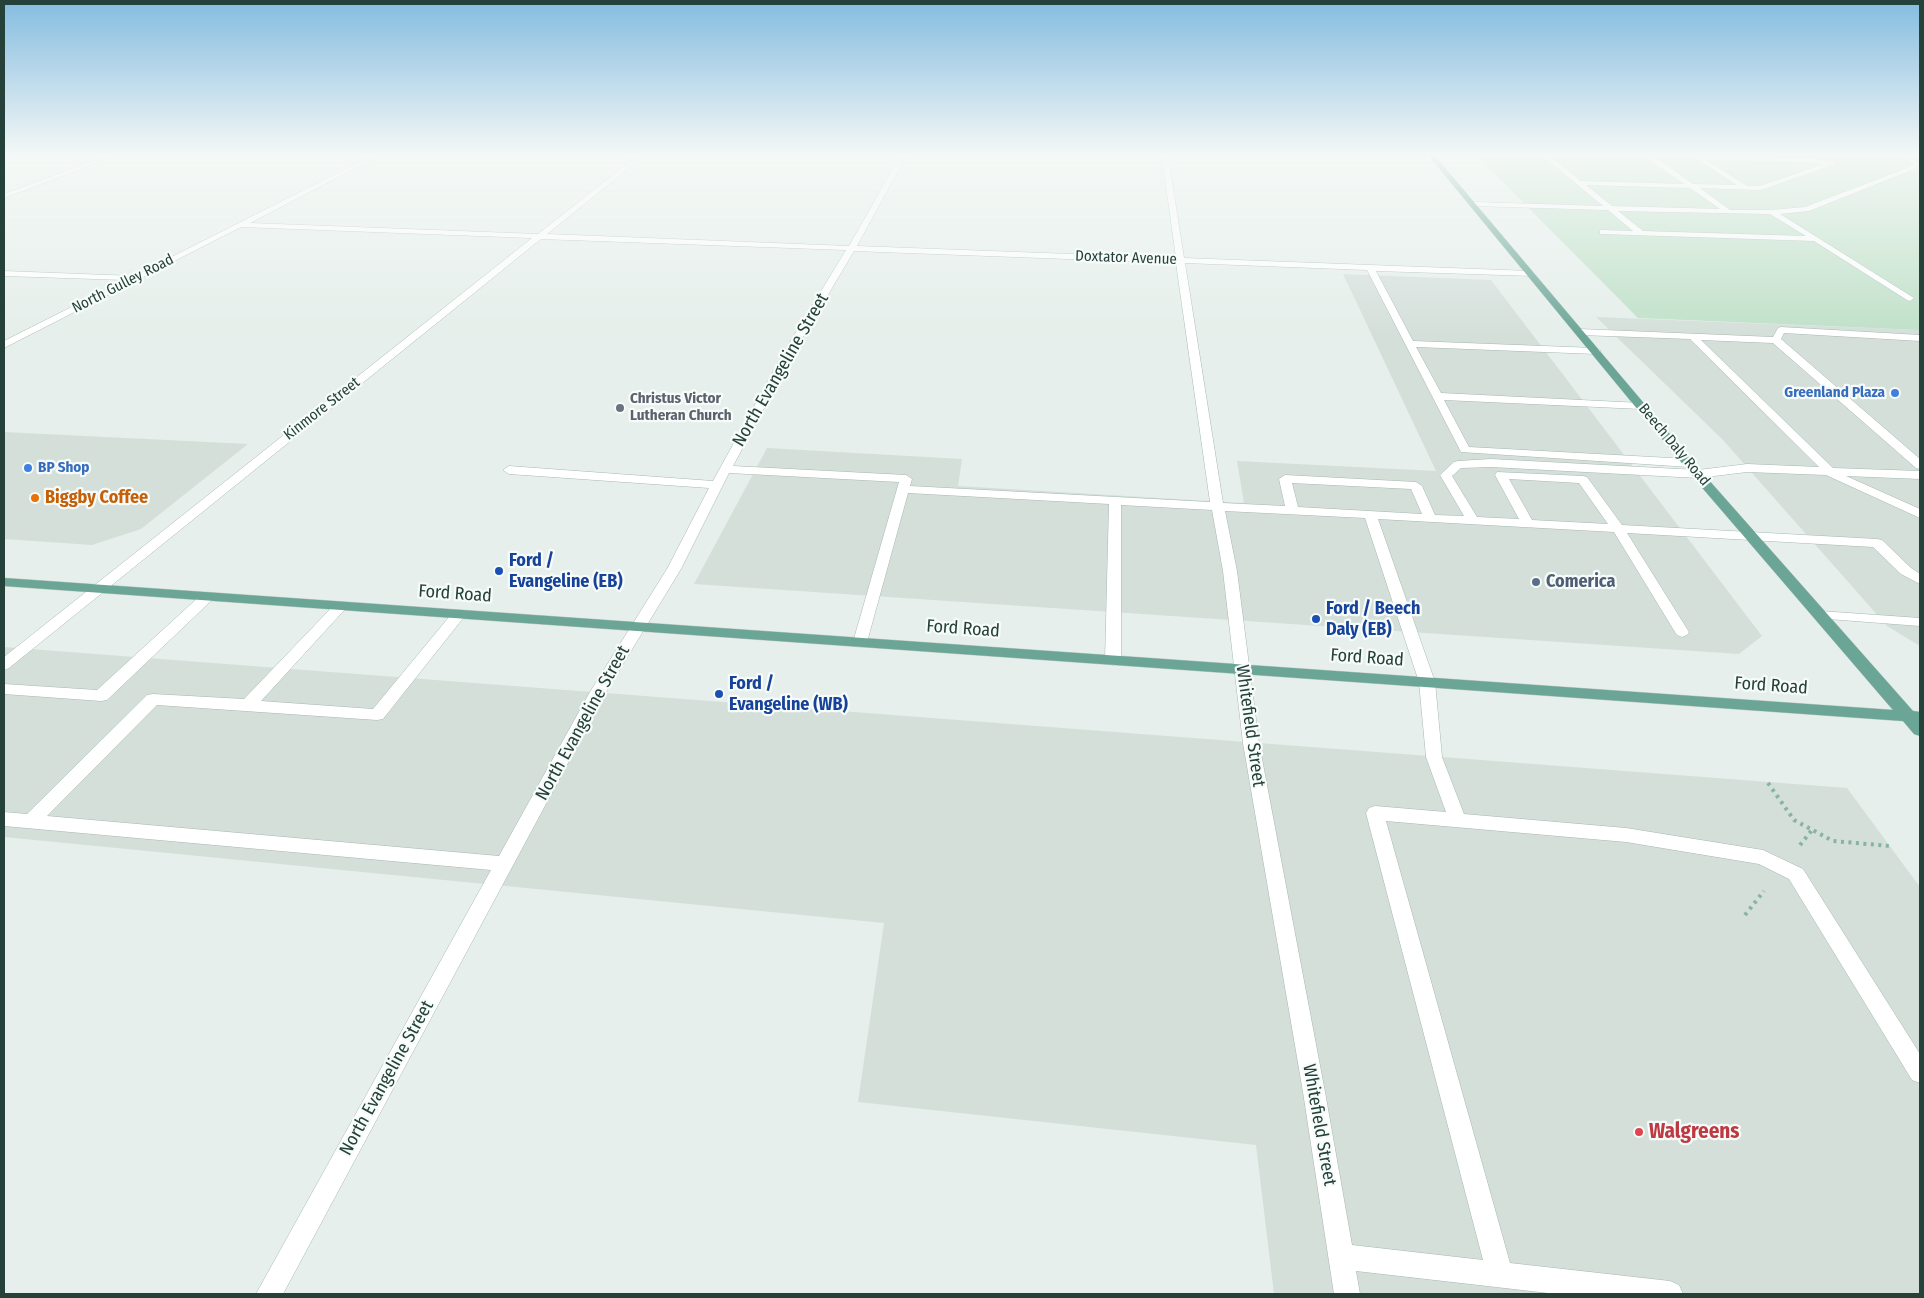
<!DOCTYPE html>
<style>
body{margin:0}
#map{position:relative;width:1924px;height:1298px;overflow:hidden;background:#e6efeb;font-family:"Fira Sans Condensed",sans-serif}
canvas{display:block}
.frame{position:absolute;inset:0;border:5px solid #24423a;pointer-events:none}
</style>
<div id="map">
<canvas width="1924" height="1298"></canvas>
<div class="frame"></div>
</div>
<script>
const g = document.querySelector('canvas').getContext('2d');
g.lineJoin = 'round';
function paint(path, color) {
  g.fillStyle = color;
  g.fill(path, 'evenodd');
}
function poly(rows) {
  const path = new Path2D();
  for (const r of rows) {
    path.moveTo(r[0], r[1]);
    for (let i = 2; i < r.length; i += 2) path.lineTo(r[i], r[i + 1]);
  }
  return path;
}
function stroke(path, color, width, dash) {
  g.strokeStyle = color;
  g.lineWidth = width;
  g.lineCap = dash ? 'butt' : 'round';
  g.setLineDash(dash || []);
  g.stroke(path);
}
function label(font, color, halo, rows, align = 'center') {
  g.font = font + ' "Fira Sans Condensed",sans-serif';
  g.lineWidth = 4.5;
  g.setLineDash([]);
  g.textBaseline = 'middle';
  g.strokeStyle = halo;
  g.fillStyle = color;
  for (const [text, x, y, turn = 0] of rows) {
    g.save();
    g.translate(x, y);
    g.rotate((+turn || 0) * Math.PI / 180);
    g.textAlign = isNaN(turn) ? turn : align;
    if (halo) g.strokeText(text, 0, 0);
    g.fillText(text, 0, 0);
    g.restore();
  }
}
paint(poly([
 [1343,274,1491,280,1762,636,1739,654,694,584,767,448,962,459,958,486,1244,503,1237,461,1436,471],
 [1596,317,1920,330,1920,646,1887,626,1723,440],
 [4,432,248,444,141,529,92,545,4,539],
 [4,647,1847,788,1920,887,1920,1294,1274,1294,1256,1145,858,1102,884,923,4,837]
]), '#d4dfda');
paint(poly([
 [1477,156,1920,156,1920,330,1638,318]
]), '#bfe0c8');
const minor = poly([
 [107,156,115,156,4,198,4,194,107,156],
 [371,156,379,156,250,223,538,234,637,156,644,156,547,234,849,246,900,156,906,156,857,246,1176,258,1162,156,1168,156,1184,258,1531,271,1535,274,1534,276,1376,271,1413,341,1596,348,1601,351,1596,354,1416,347,1441,393,1641,403,1646,406,1641,409,1444,400,1469,447,1689,459,1695,463,1689,467,1461,452,1367,270,1185,263,1223,503,1285,506,1279,479,1285,475,1416,482,1422,486,1435,515,1464,516,1440,475,1454,462,1458,461,1491,459,1698,470,1747,464,1819,467,1690,339,1580,335,1575,332,1580,329,1773,337,1778,328,1781,327,1920,335,1920,341,1784,333,1781,339,1920,459,1920,469,1916,468,1773,343,1701,340,1833,468,1920,471,1920,479,1846,476,1920,509,1920,518,1826,475,1747,472,1698,478,1491,467,1461,468,1452,476,1477,517,1519,519,1495,475,1497,472,1583,476,1587,477,1622,525,1877,539,1882,540,1911,568,1920,574,1920,584,1901,574,1873,547,1627,533,1689,632,1687,635,1682,637,1677,635,1675,632,1614,532,1378,519,1435,682,1442,757,1464,814,1626,828,1763,850,1803,869,1920,1054,1920,1083,1912,1080,1789,879,1759,864,1626,842,1386,821,1510,1263,1670,1281,1679,1285,1683,1294,1557,1294,1356,1271,1360,1294,1334,1294,1303,1092,1243,743,1223,571,1212,510,1121,505,1121,660,1118,663,1113,665,1108,663,1105,660,1109,504,908,493,867,642,865,645,860,647,855,645,853,642,899,482,729,473,681,569,606,692,283,1294,256,1294,491,870,4,826,4,812,27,814,147,695,153,694,244,699,336,603,346,603,348,606,261,701,373,709,454,611,459,610,464,611,466,614,464,617,383,719,377,720,157,705,47,816,499,856,590,692,667,569,709,488,509,474,503,470,509,466,713,481,784,352,846,250,541,239,9,668,4,670,4,657,532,238,241,227,4,348,4,341,125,280,4,276,4,271,134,276,371,156],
 [854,251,1176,263,1210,502,910,486,912,479,906,475,733,466,794,352,854,251],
 [1509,479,1579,483,1608,524,1532,520,1509,479],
 [1292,483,1411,489,1422,514,1298,507,1292,483],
 [1225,511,1365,518,1419,682,1426,757,1446,812,1375,806,1369,808,1366,813,1483,1260,1352,1245,1325,1092,1259,743,1237,571,1225,511],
 [1543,156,1550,156,1581,181,1684,184,1647,158,1635,156,1809,158,1835,162,1835,164,1761,190,1700,188,1730,210,1772,210,1805,207,1910,167,1913,164,1906,156,1913,156,1919,164,1914,169,1809,211,1780,214,1914,298,1910,301,1907,300,1814,241,1603,234,1600,234,1600,230,1633,231,1608,210,1473,206,1469,204,1473,202,1603,206,1543,156],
 [1656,158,1697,159,1737,185,1693,184,1656,158],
 [1706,160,1809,162,1824,164,1760,186,1747,186,1706,160],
 [1586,185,1690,188,1720,209,1612,206,1586,185],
 [1618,211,1770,214,1806,236,1643,231,1618,211],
 [207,593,212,594,214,597,212,600,107,700,101,701,4,694,4,684,97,690,202,594,207,593],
 [1820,611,1920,618,1920,626,1815,618,1813,615,1815,612,1820,611]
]);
const major = poly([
 [1429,156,1435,156,1707,478,1913,711,1920,712,1920,736,1914,734,1903,721,4,586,4,578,1893,710,1699,484,1429,156]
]);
stroke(minor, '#a8b8b2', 1);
stroke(major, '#c2cac8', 1);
stroke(poly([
 [1768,783,1794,820,1833,841,1890,846],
 [1800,845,1812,830],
 [1745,915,1764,891]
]), '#86b3a5', 4, [3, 4.5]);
paint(minor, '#fff');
paint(major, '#6aa596');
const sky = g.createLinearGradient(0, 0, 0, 337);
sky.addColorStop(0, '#84bce0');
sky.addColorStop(0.46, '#f4f8f6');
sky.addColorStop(1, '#f4f8f600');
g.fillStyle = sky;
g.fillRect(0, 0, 1924, 337);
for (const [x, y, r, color] of [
 [1895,393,5,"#3f7fe0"],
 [620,408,5,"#6b7280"],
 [28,468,5,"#3f7fe0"],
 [35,498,5,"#e8710a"],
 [499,571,5,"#1a4fb4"],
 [1536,582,5,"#5c6f8a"],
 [1316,619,5,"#1a4fb4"],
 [719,694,5,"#1a4fb4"],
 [1639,1132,5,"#e0444e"]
]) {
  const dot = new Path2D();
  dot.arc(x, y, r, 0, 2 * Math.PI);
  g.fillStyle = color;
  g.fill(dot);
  stroke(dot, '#f7fbf9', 2);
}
label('15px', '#24423a', '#f7fbf9', [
 ["Doxtator Avenue",1126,258,2],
 ["North Gulley Road",123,284,-27],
 ["Kinmore Street",322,409,-38],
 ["Beech Daly Road",1674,445,50]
]);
label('bold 15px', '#366cbe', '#f7fbf9', [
 ["Greenland Plaza",1885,393],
 ["BP Shop",38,468,"left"]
], 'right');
label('bold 15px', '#5b616d', '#f7fbf9', [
 ["Christus Victor",630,399],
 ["Lutheran Church",630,416]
], 'left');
label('18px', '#24423a', '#f7fbf9', [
 ["North Evangeline Street",781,370,-60],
 ["Ford Road",455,594,4],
 ["Ford Road",963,629,4],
 ["Ford Road",1367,658,4],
 ["Ford Road",1771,686,4],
 ["North Evangeline Street",583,723,-61],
 ["Whitefield Street",1250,726,82],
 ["North Evangeline Street",387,1078,-61],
 ["Whitefield Street",1319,1125,80]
]);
label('bold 18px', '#c56008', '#f7fbf9', [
 ["Biggby Coffee",45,498]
], 'left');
label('bold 18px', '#164399', '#f7fbf9', [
 ["Ford /",509,561],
 ["Evangeline (EB)",509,582],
 ["Ford / Beech",1326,609],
 ["Daly (EB)",1326,630],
 ["Ford /",729,684],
 ["Evangeline (WB)",729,705]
], 'left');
label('bold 18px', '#4e5e75', '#f7fbf9', [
 ["Comerica",1546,582]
], 'left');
label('bold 21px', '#be3a42', '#f7fbf9', [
 ["Walgreens",1649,1132]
], 'left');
</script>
